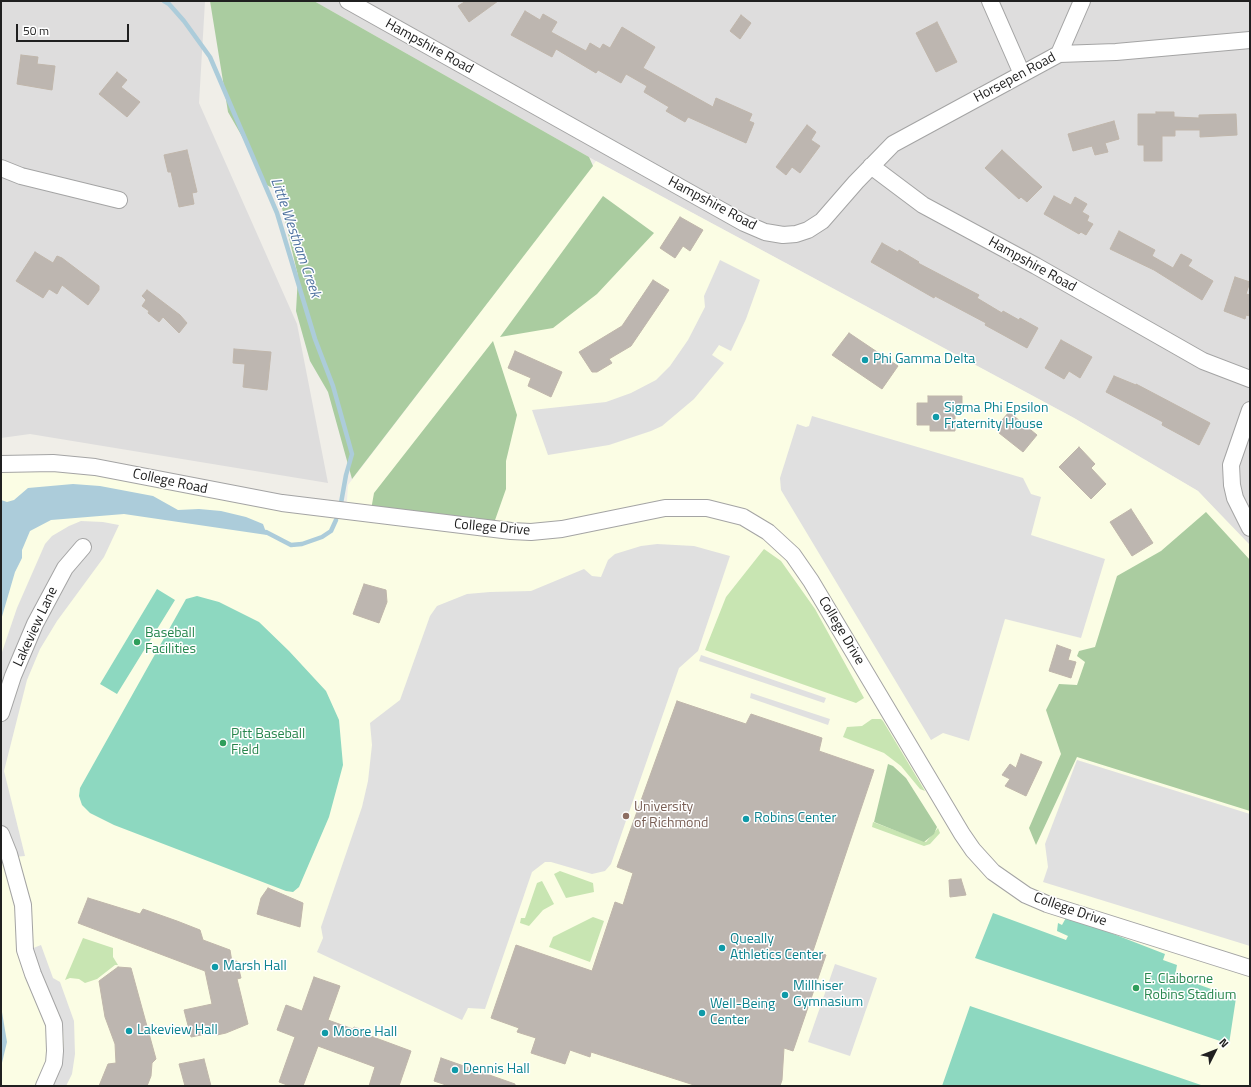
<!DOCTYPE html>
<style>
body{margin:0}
#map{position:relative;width:1251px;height:1087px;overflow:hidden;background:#f0eee8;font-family:"Titillium Web",sans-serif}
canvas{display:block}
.frame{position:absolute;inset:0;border:2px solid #202020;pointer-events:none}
.north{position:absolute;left:1195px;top:1031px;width:40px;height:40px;-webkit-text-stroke:3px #fff;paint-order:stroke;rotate:48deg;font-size:11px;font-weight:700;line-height:16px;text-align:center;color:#202020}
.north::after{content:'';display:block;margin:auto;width:14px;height:18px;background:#202020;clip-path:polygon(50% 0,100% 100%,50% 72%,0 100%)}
.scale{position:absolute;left:16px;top:24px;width:113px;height:18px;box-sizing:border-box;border:2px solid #202020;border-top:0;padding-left:5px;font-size:12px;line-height:14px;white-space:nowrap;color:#202020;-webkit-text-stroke:3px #fff;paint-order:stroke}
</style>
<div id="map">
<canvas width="1251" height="1087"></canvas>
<div class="frame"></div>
<div class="north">N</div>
<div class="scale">50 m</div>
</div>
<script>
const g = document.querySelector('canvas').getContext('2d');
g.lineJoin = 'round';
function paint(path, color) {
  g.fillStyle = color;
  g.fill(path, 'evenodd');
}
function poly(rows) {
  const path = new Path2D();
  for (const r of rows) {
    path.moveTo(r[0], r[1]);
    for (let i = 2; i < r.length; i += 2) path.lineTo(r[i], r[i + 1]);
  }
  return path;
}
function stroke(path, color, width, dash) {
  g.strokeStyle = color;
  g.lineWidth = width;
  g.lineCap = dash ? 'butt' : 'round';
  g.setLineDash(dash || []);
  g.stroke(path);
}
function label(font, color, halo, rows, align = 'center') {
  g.font = font + ' "Titillium Web",sans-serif';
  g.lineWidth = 3;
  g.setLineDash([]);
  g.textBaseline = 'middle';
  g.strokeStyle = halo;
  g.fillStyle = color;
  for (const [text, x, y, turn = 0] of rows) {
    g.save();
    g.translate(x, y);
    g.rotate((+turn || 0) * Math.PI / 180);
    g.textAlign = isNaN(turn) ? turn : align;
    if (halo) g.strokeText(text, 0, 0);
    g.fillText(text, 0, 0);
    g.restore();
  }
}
paint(poly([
 [1,1,205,1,199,103,297,324,328,483,30,434,1,438],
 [314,1,1250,1,1250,549,1198,491,1074,418,596,161]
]), '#dedddd');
paint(poly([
 [596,161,1074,418,1198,491,1250,545,1250,1086,1,1086,1,464,34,462,339,511,347,501,348,485]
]), '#fbfde4');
paint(poly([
 [764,549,781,561,815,609,864,698,856,703,705,650,726,597],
 [872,719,881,719,883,721,925,791,920,789,901,766,884,753,843,737,847,727,862,726],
 [873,822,926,842,938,828,940,833,930,844,924,846,872,827],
 [560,871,593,883,594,892,566,898,554,874],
 [542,881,554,904,543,910,529,926,520,923,521,918,525,918,537,883],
 [593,917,604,921,590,962,549,947,553,937],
 [83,938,113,948,113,957,118,965,115,965,97,979,85,983,79,979,70,978,65,980]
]), '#c8e5b2');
paint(poly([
 [210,1,314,1,589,157,593,166,352,479,328,392,310,361,296,311,298,276,278,191,263,183,255,159,228,112],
 [603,196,654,233,597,294,553,328,500,337],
 [493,341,517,415,506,461,506,489,494,523,371,510,374,493],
 [1206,512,1250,560,1250,811,1077,757,1036,845,1029,828,1061,754,1046,710,1059,684,1077,685,1085,662,1077,656,1079,651,1095,647,1117,576,1161,551],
 [888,764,893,766,906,778,937,827,934,834,924,842,874,822]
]), '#aacca0');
paint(poly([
 [157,589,175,600,117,694,100,684],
 [197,596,219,602,259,622,289,651,326,691,339,720,343,765,329,817,299,887,293,892,286,891,114,825,90,813,82,805,79,796,80,788,186,599],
 [993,913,1066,940,1068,936,1057,931,1058,923,1062,925,1067,916,1165,954,1163,960,1177,965,1175,976,1236,998,1229,1044,975,958],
 [970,1006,1204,1086,942,1086]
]), '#8dd8c0');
paint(poly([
 [720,260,760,280,746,319,731,351,719,345,712,355,724,363,694,399,662,426,651,431,609,445,548,455,532,410,606,402,631,393,656,380,670,366,688,340,705,307,704,296],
 [812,416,1023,478,1031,494,1041,497,1031,535,1105,559,1081,638,1005,619,969,741,943,733,931,740,781,490,780,478,797,424,806,427,809,426],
 [81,521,103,522,119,525,104,557,57,621,40,649,27,680,4,771,25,856,1,858,1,655,17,608,45,544,52,536,69,526],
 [657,544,694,546,730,556,698,651,679,668,611,864,605,871,592,874,551,862,545,862,532,872,485,1009,468,1008,462,1020,317,952,323,938,321,927,362,807,368,781,372,745,370,723,400,700,430,616,437,606,467,594,490,592,531,591,584,569,592,576,601,577,608,560,615,554,641,546],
 [701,655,826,698,824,703,699,661],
 [751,693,830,719,828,725,750,698],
 [1077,760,1250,814,1250,946,1043,882,1048,867,1045,844],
 [41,945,53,978,60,982,74,1021,75,1054,72,1074,66,1086,53,1086,61,1065,64,1047,63,1029,59,1013,42,980,31,949],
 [835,964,877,978,850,1056,808,1042]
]), '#e0e0e0');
paint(poly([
 [73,484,100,486,153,496,178,510,199,509,221,511,246,517,263,524,267,535,124,514,51,520,30,531,22,550,22,558,15,572,1,620,1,500,7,502,14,500,28,488],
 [1,1006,7,1042,1,1067]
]), '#acccda');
stroke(poly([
 [164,1,169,4,184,21,210,57,277,213,315,339,333,386,352,454,346,475,341,503],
 [266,532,291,545,302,544,322,537,331,531,336,520]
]), '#acccda', 4.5);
const building = poly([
 [466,1,498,1,469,22,458,6,466,1],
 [525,11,540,20,543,14,557,22,551,32,586,51,590,43,600,49,603,44,610,48,622,27,655,47,643,68,713,107,716,98,752,114,749,121,754,123,746,143,688,117,685,122,666,111,669,107,644,92,647,86,626,74,621,83,598,70,596,73,556,49,552,57,511,35,525,11],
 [741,15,751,23,740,39,730,31,741,15],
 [937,22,957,62,936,72,916,33,937,22],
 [21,55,38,57,37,64,55,66,52,90,17,84,21,55],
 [117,72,127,80,121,87,140,102,127,117,99,94,117,72],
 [1156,112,1174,112,1174,117,1199,118,1199,115,1236,114,1237,135,1200,137,1200,130,1175,130,1175,136,1162,136,1162,161,1144,161,1144,145,1138,145,1138,114,1156,114,1156,112],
 [1114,121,1119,139,1105,143,1108,152,1095,155,1092,146,1073,151,1068,134,1114,121],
 [807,125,816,132,811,140,820,146,800,173,792,167,786,175,776,167,807,125],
 [187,150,197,192,192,193,194,204,179,207,171,172,168,172,164,155,187,150],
 [1002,150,1042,187,1027,202,1021,197,1019,199,985,168,1002,150],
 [1054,196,1071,205,1075,197,1087,204,1082,212,1089,216,1087,221,1093,224,1086,235,1081,232,1079,234,1044,214,1054,196],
 [680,217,703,230,690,251,683,246,675,258,660,248,680,217],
 [1119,231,1155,250,1152,256,1173,268,1181,254,1192,260,1188,266,1213,281,1202,300,1154,270,1110,249,1119,231],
 [882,243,898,252,899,250,919,262,918,263,979,295,977,298,1002,313,1003,311,1019,320,1020,318,1038,328,1027,348,985,325,986,323,935,296,934,298,871,262,882,243],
 [35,252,53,263,57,256,62,258,99,286,99,290,88,305,62,285,57,294,49,289,43,298,16,281,35,252],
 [1235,277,1250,282,1246,294,1250,295,1250,316,1246,315,1245,319,1224,311,1235,277],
 [653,280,669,290,631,346,609,359,612,363,597,372,592,372,579,352,622,326,653,280],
 [147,290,180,315,187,323,179,333,163,317,159,322,148,313,149,311,142,306,146,300,142,296,147,290],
 [849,333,898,366,882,389,832,355,849,333],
 [1061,340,1092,357,1080,378,1069,371,1064,379,1045,368,1061,340],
 [234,349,271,352,267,390,243,387,245,364,233,363,234,349],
 [515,351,562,372,551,397,528,386,531,378,508,368,515,351],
 [1114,376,1136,385,1136,384,1210,423,1199,445,1162,425,1163,422,1106,392,1114,376],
 [928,396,962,396,962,408,955,408,955,431,930,431,930,425,917,425,917,403,928,403,928,396],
 [1009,412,1037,435,1023,452,999,433,1001,431,996,427,1009,412],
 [1079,447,1095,464,1091,468,1106,484,1091,499,1059,467,1079,447],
 [1131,509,1153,543,1132,556,1110,522,1131,509],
 [364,584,386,590,387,602,379,623,353,614,364,584],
 [1057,645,1071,650,1068,660,1076,662,1071,678,1049,671,1057,645],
 [677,701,746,724,751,714,822,738,819,751,874,770,813,951,826,955,793,1051,784,1048,782,1080,780,1086,697,1086,591,1052,590,1057,570,1050,565,1064,531,1053,536,1038,517,1032,519,1028,491,1018,516,945,592,971,615,902,623,905,633,873,617,867,677,701],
 [1021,754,1042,762,1026,796,1005,786,1010,779,1002,775,1010,764,1016,768,1021,754],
 [961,879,966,895,950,897,949,880,961,879],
 [268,888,303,903,300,927,257,914,261,898,268,888],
 [88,898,140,914,143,909,177,921,200,930,203,940,230,950,232,962,237,961,241,978,237,979,248,1024,226,1033,217,1035,216,1032,191,1037,184,1010,212,1004,205,971,78,923,88,898],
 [118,967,131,968,156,1059,152,1063,151,1076,147,1086,99,1086,108,1064,116,1063,115,1044,105,1017,99,981,118,967],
 [314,977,340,986,328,1020,353,1029,354,1027,366,1031,365,1034,411,1051,399,1086,369,1086,375,1067,318,1046,303,1086,290,1086,279,1082,295,1037,277,1030,286,1005,302,1011,314,977],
 [441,1058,515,1084,515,1086,449,1086,434,1081,441,1058],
 [204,1059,211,1086,185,1086,179,1064,204,1059]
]);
paint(building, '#bdb6b0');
stroke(building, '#c0b6ab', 1);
const minor = poly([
 [348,1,744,223,765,232,783,235,796,234,808,230,822,221,856,182,893,144,1059,54,1116,52,1250,40],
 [990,1,1022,74],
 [1059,54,1082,1],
 [871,166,923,205,1036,266,1203,361,1250,379],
 [1,168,21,176,119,200],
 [1250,410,1231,465,1232,485,1235,498,1250,528],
 [1,464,53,463,95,467,282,503,511,531,531,532,562,529,665,508,707,508,743,517,768,532,793,555,811,581,962,834,973,850,993,872,1026,895,1047,904,1250,968],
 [1,713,13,676,35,624,65,568,83,547],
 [1,834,9,854,23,905,25,950,33,974,54,1024,55,1051,54,1063,44,1086]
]);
stroke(minor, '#a4a4a4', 18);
stroke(minor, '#fff', 16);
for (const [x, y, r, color] of [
 [865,360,4,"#0f9aa8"],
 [936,417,4,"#0f9aa8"],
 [137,642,4,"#2e9e5b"],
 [223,743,4,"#2e9e5b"],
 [626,816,4,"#8d6e63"],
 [746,819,4,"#0f9aa8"],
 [722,948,4,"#0f9aa8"],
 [215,967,4,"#0f9aa8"],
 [1136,988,4,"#2e9e5b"],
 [785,995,4,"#0f9aa8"],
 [702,1013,4,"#0f9aa8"],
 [129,1031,4,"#0f9aa8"],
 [325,1033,4,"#0f9aa8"],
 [455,1070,4,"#0f9aa8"]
]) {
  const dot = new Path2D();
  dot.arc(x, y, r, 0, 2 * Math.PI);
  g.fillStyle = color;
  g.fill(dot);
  stroke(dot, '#fff', 1.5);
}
label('14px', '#202020', '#fff', [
 ["Hampshire Road",429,47,29],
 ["Horsepen Road",1015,78,-28],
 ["Hampshire Road",712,204,28],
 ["Hampshire Road",1032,265,29],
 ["College Road",170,482,12],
 ["College Drive",492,528,5],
 ["Lakeview Lane",36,627,-65],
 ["College Drive",841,631,59],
 ["College Drive",1070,910,19]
]);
label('14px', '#0d838f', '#fff', [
 ["Phi Gamma Delta",873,360],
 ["Sigma Phi Epsilon",944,409],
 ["Fraternity House",944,425],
 ["Robins Center",754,819],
 ["Queally",730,940],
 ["Athletics Center",730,956],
 ["Marsh Hall",223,967],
 ["Millhiser",793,987],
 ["Gymnasium",793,1003],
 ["Well-Being",710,1005],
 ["Center",710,1021],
 ["Lakeview Hall",137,1031],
 ["Moore Hall",333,1033],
 ["Dennis Hall",463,1070]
], 'left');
label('14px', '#27864d', '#fff', [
 ["Baseball",145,634],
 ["Facilities",145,650],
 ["Pitt Baseball",231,735],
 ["Field",231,751],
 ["E. Claiborne",1144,980],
 ["Robins Stadium",1144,996]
], 'left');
label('14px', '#785e54', '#fff', [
 ["University",634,808],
 ["of Richmond",634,824]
], 'left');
label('italic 15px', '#5174a1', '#fff', [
 ["Little Westham Creek",295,238,71]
]);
</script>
